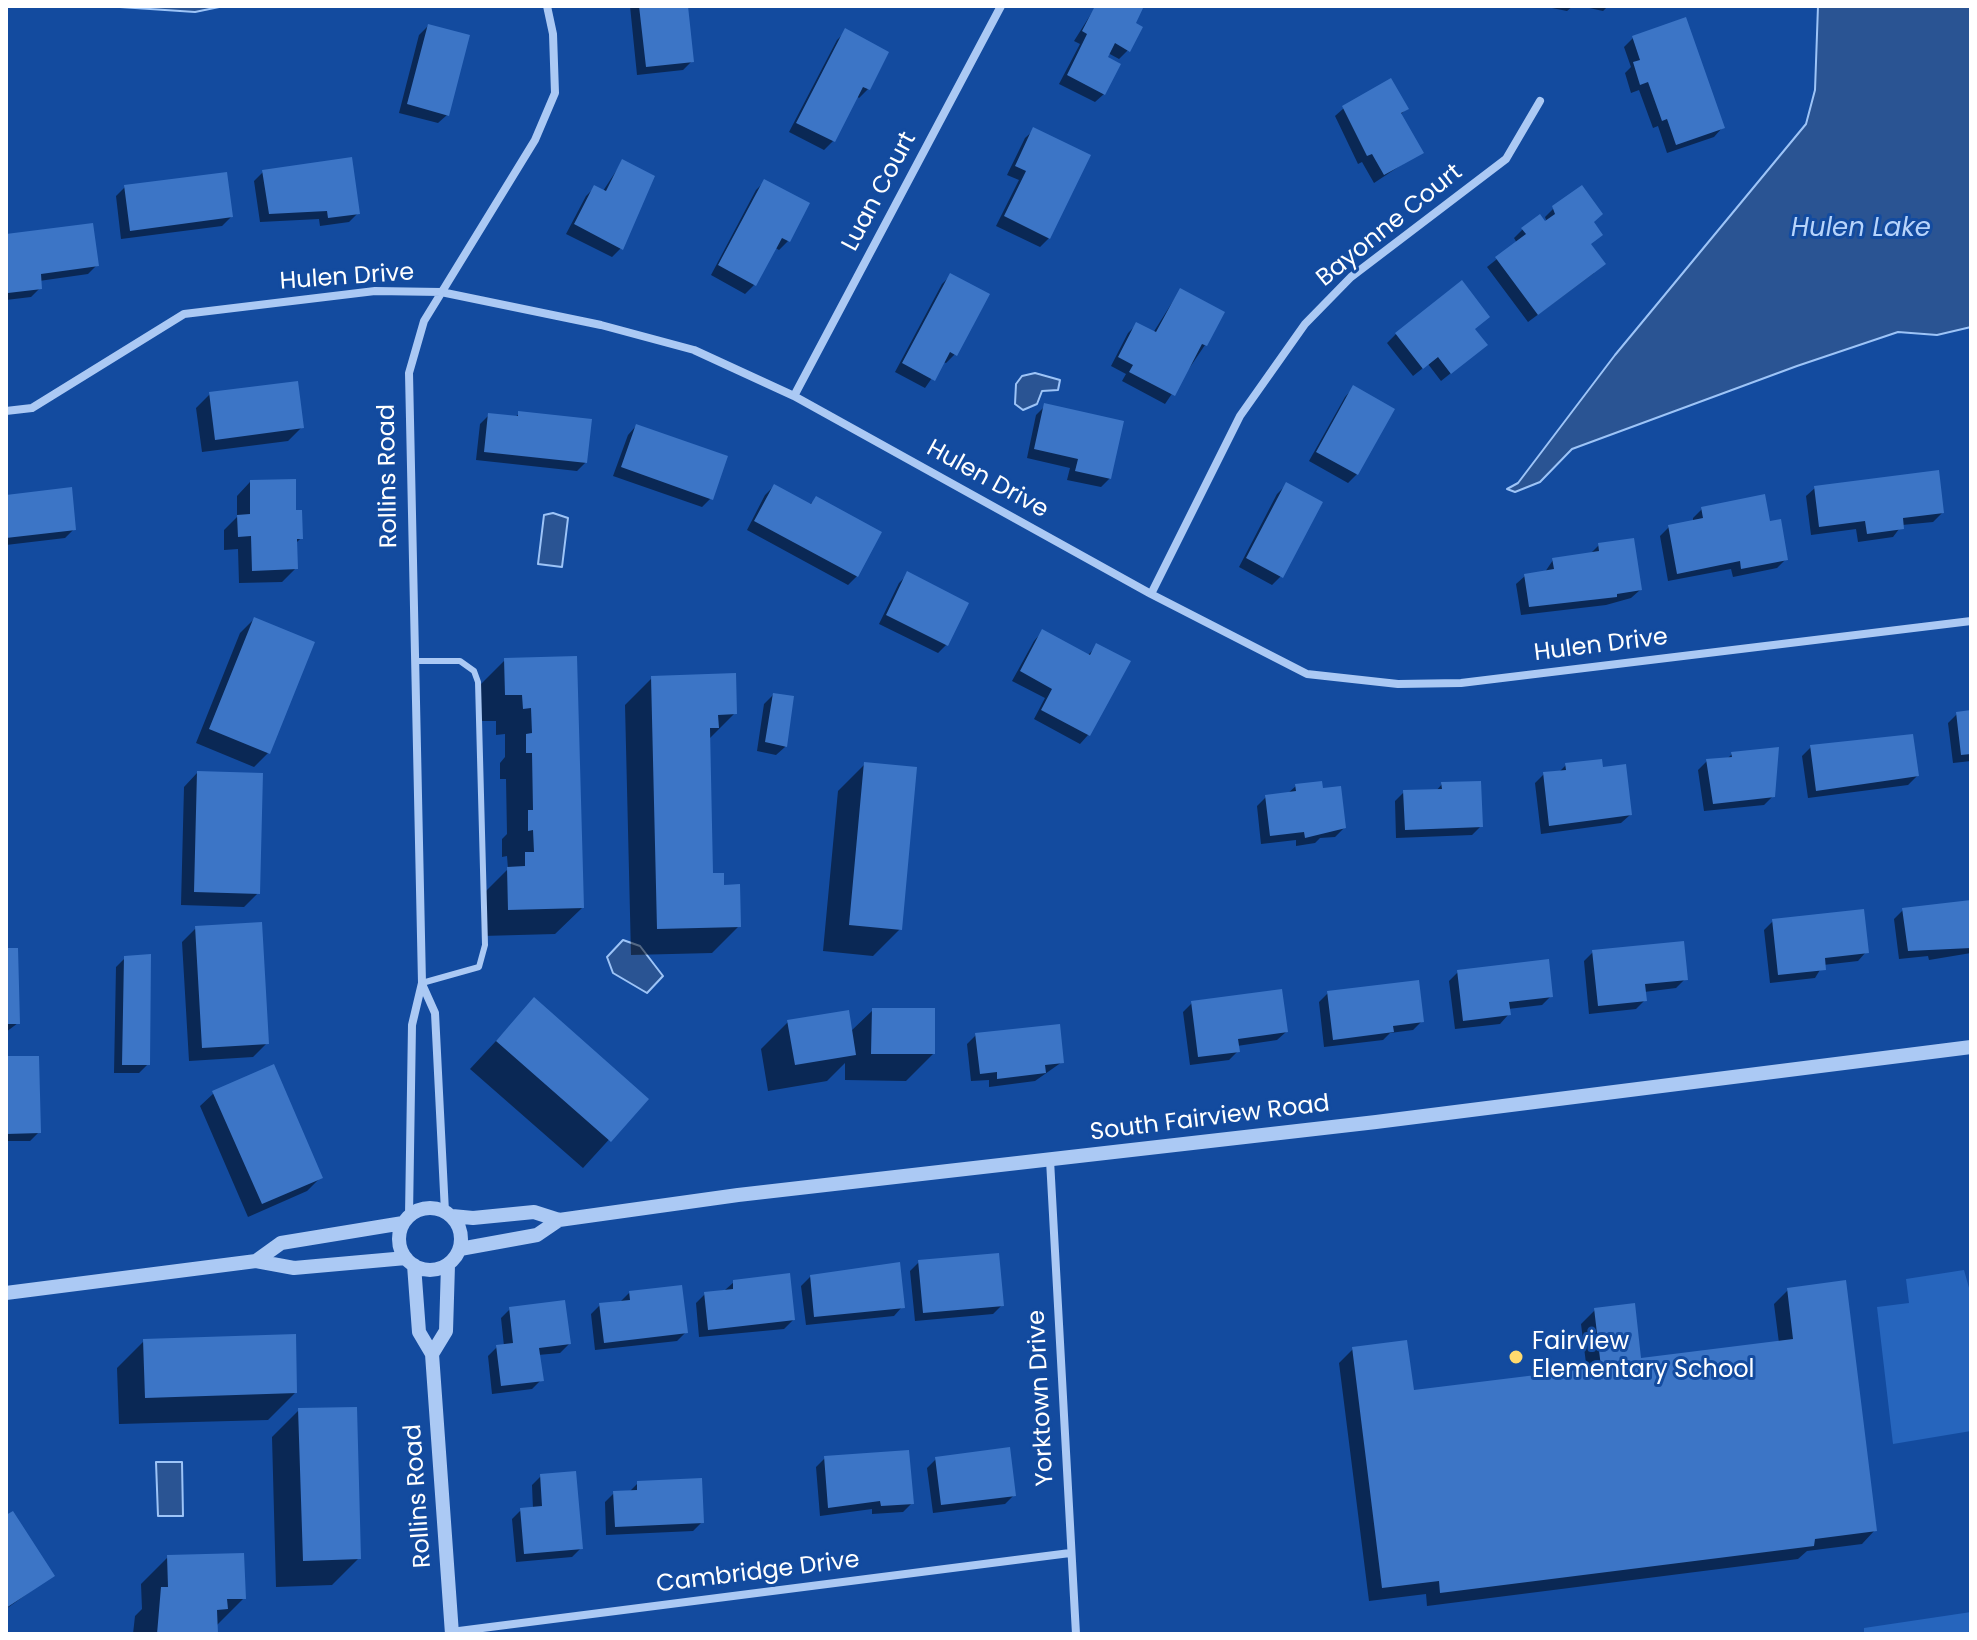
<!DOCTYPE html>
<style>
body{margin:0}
#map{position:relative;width:1977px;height:1640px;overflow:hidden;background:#134b9f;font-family:Poppins,sans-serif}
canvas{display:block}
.frame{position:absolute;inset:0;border:8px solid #fff;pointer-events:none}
</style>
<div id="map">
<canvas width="1977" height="1640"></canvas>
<div class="frame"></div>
</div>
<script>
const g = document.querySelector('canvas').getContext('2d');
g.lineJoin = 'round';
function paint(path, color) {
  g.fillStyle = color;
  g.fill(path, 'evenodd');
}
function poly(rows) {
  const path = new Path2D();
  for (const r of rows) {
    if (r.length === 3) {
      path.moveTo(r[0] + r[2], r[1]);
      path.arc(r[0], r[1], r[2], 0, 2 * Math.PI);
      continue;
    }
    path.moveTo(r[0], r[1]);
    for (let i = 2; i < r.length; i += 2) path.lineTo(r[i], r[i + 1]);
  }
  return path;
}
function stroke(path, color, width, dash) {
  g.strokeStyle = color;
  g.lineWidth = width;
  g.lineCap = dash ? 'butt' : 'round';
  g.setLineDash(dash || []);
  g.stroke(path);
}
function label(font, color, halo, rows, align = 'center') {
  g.font = font + ' Poppins,sans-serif';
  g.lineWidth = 6;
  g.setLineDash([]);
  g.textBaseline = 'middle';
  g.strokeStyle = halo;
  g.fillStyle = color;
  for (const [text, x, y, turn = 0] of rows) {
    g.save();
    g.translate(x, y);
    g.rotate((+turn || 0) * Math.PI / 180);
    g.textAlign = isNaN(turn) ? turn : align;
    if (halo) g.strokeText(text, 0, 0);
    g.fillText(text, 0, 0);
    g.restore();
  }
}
paint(poly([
 [1964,1270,1971,1295,1971,1431,1893,1444,1877,1307,1909,1303,1906,1279],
 [1971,1612,1971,1634,1864,1634,1864,1628]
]), '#2665bd');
const water = poly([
 [105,6,224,6,195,12,105,6],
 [1818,6,1971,6,1971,327,1937,335,1898,332,1797,366,1572,449,1540,482,1515,492,1507,489,1518,483,1615,355,1806,124,1815,90,1818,6],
 [1035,373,1060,380,1058,390,1042,391,1037,404,1023,410,1015,404,1016,384,1022,376,1035,373],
 [553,513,568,518,562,567,538,564,544,515,553,513],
 [623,940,640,946,663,976,647,993,613,973,607,957,623,940],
 [156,1462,182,1462,183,1516,158,1516,156,1462]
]);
paint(water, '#2a5493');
stroke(water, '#9dc4f7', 2);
paint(poly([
 [630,6,686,6,692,61,683,70,637,75],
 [1096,6,1142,6,1133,23,1128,50,1119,59,1108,53,1104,94,1095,102,1059,84,1080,44,1074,41],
 [1542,6,1573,6,1567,11],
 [1580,6,1608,6,1603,11],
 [428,26,447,115,438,123,399,113,419,35],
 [846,31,868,89,859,98,856,96,833,141,824,150,789,132,837,40],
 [1633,38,1722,128,1714,137,1667,153,1658,126,1653,128,1639,90,1631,93,1625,73,1631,67,1624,47],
 [1344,108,1406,109,1400,115,1421,152,1374,183,1362,162,1358,164,1335,116],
 [1034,130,1049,238,1040,247,996,226,1019,180,1007,175,1025,138],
 [622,162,621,248,612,257,566,234,586,196,595,187,603,191],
 [263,172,358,213,349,222,320,226,319,219,260,222,254,181],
 [765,181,788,241,779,250,774,247,754,285,745,294,711,275,756,190],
 [125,187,231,217,222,226,121,239,116,196],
 [1554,208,1592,223,1589,245,1594,273,1528,322,1487,267,1517,243,1514,238,1523,229,1549,227,1545,217],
 [91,225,96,266,88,274,39,281,40,288,31,297,6,300,6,236],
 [950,276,955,354,946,363,943,362,925,388,895,372,942,284],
 [1180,290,1205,345,1165,404,1122,381,1126,374,1111,366,1128,333,1137,324,1153,333],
 [1473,330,1476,353,1441,381,1428,364,1413,376,1387,343,1396,334],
 [1353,388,1357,474,1348,483,1309,461,1345,397],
 [210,394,302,427,288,441,202,452,196,408],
 [1045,406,1110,478,1101,487,1067,480,1070,468,1027,458,1036,415],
 [519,414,586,462,577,471,476,460,480,424,489,415,515,417],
 [636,426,711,498,702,507,613,476,628,435],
 [250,482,294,512,301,538,295,544,296,568,282,582,239,583,238,549,224,550,224,530,237,517,237,496],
 [1286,485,1281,576,1272,585,1239,567,1277,494],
 [774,486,809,505,816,499,857,576,848,585,747,530,765,495],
 [1815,488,1942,513,1933,522,1902,525,1893,537,1858,542,1856,529,1811,535,1806,496],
 [6,497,74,529,65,538,6,545],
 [1702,509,1769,523,1786,559,1777,568,1733,577,1731,569,1668,581,1660,536,1669,527,1693,522,1693,518],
 [1599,545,1640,590,1631,598,1606,605,1521,615,1516,584,1525,576,1545,572,1553,560,1589,555],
 [908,574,947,644,938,653,879,624,899,583],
 [254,619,268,753,254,767,196,743,240,633],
 [1042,632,1087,656,1097,646,1128,662,1088,735,1080,744,1034,719,1045,698,1012,681,1034,641],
 [575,658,582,908,555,934,482,936,481,896,508,869,507,856,502,857,502,839,507,834,506,779,500,779,500,763,505,757,505,734,496,735,496,721,479,721,478,687,505,660],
 [652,678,735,713,708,740,711,875,722,887,739,926,712,953,631,955,625,705],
 [773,695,785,747,776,755,757,751,764,704],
 [1971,712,1971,761,1953,763,1948,723,1957,714],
 [1811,747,1917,776,1908,785,1808,798,1802,756],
 [1732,754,1773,796,1764,805,1704,811,1698,770,1707,761,1727,759],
 [865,764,900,929,873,956,823,951,838,791],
 [1566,765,1601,769,1630,815,1621,823,1541,834,1535,783,1544,774,1559,772],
 [197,773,258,893,244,907,181,905,184,787],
 [1442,784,1481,826,1472,835,1396,838,1395,801,1404,792,1436,791],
 [1296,786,1344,828,1335,837,1320,838,1315,843,1296,846,1296,840,1261,844,1257,806,1266,797,1287,794],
 [1971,902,1971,953,1929,960,1928,956,1899,959,1894,919,1903,910],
 [1773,921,1866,952,1858,961,1823,965,1815,978,1770,983,1764,930],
 [196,928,267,1043,253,1057,189,1061,182,942],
 [6,950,18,1023,6,1032],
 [1593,952,1685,979,1676,988,1644,992,1644,1001,1636,1009,1589,1014,1584,961],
 [125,958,148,1064,139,1073,114,1073,116,967],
 [1458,972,1551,996,1542,1005,1508,1009,1508,1015,1500,1024,1455,1029,1449,981],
 [1328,993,1422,1021,1413,1030,1390,1033,1383,1040,1324,1047,1319,1002],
 [534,1000,646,1099,583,1168,470,1069],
 [1192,1003,1286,1032,1277,1040,1237,1046,1238,1051,1229,1060,1190,1065,1183,1012],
 [873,1010,933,1054,906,1081,845,1080,845,1063,827,1081,768,1091,761,1049,788,1022,850,1032],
 [976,1035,1062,1062,1035,1081,989,1087,989,1080,971,1081,967,1044],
 [6,1058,39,1132,30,1141,6,1141],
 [214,1093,320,1178,307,1191,248,1217,200,1106],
 [919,1262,1002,1305,993,1314,915,1321,910,1271],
 [810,1277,902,1307,894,1316,806,1325,801,1286],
 [734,1282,793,1320,784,1329,699,1337,696,1303,705,1294,725,1290],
 [1788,1290,1875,1530,1862,1544,1807,1551,1798,1559,1427,1606,1426,1594,1369,1601,1339,1363,1353,1349,1412,1393,1587,1371,1581,1324,1595,1310,1639,1360,1779,1343,1774,1304],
 [630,1292,686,1332,677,1341,595,1350,591,1314,600,1305,621,1301],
 [510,1309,569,1344,560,1353,538,1355,541,1380,532,1389,492,1394,488,1356,497,1347,504,1346,501,1318],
 [144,1341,295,1393,268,1420,119,1424,117,1368],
 [299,1410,359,1558,332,1585,276,1587,272,1437],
 [825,1458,912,1503,903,1512,872,1514,872,1509,820,1516,816,1467],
 [936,1459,1014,1495,1005,1504,933,1513,927,1468],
 [541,1476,581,1548,572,1557,516,1562,512,1519,521,1510,533,1509,532,1485],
 [638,1483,702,1522,693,1531,606,1535,605,1502,614,1493,628,1493],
 [6,1517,52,1576,6,1609],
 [168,1557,244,1598,217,1625,216,1634,133,1634,135,1616,142,1609,141,1584]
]), '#0007');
paint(poly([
 [639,6,688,6,694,62,646,67],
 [1095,6,1144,6,1136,23,1143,27,1130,52,1115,43,1108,57,1121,64,1105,95,1067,75,1087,34,1082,31],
 [1686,17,1725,128,1676,145,1667,119,1662,121,1648,82,1640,85,1633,62,1640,60,1632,36],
 [428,24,470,35,449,116,407,104],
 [845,28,889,52,870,90,863,87,835,142,796,123],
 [1391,78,1409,109,1401,113,1424,153,1384,175,1372,154,1367,156,1342,106],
 [1033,127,1091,155,1050,239,1004,216,1026,171,1015,166],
 [352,157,360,214,328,218,327,211,269,214,262,170],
 [622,159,655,176,623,250,574,224,594,185,606,191],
 [227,172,233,217,130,231,124,185],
 [764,179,810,203,790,242,782,238,756,286,718,265],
 [1582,185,1603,214,1594,222,1603,235,1591,244,1606,264,1538,315,1495,257,1526,234,1521,228,1540,214,1545,221,1555,214,1552,206],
 [93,223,99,266,41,274,42,289,8,293,6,234],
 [950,273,990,294,957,356,950,352,935,381,902,363],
 [1462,280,1490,317,1475,329,1488,345,1451,374,1438,357,1423,369,1395,333],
 [1180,288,1225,312,1207,346,1202,344,1175,396,1129,372,1133,365,1118,357,1136,322,1156,332],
 [298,381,304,428,215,440,209,392],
 [1353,385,1395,409,1358,475,1316,452],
 [1044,403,1124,421,1111,479,1075,471,1078,459,1034,449],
 [518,411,592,419,587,463,484,452,488,413,518,416],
 [636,424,728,456,713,500,621,467],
 [1939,470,1944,513,1903,518,1904,529,1867,534,1865,521,1819,527,1814,486],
 [296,479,296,510,302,510,303,539,297,539,298,569,252,571,251,536,238,537,237,515,250,514,250,480],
 [1286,482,1323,502,1283,578,1246,558],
 [774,484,811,504,816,496,882,532,858,577,754,521],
 [72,487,76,530,6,538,6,495],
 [1765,494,1770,521,1781,519,1788,560,1741,569,1740,561,1677,574,1668,525,1703,518,1701,507],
 [1634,538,1642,590,1617,594,1617,597,1529,607,1524,574,1554,569,1552,558,1599,551,1598,543],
 [907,571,969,603,948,646,886,615],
 [254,617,315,642,270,754,209,729],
 [1042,629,1090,655,1096,643,1131,661,1090,736,1041,710,1052,689,1020,671],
 [577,656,584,908,508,910,507,867,525,866,525,852,534,852,533,830,528,831,528,810,533,810,532,753,526,753,526,734,532,733,531,708,523,709,522,695,505,695,504,658],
 [736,673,737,714,718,715,719,728,710,728,713,873,724,873,724,885,740,884,741,927,657,929,651,676],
 [773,693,794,696,787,747,765,742],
 [1971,710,1971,754,1961,755,1956,712],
 [1913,734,1919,776,1816,791,1810,745],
 [1779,747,1775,797,1713,804,1706,759,1732,757,1731,752],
 [1602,759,1603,767,1626,764,1632,815,1549,826,1543,772,1566,770,1565,763],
 [864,762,917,767,902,930,849,925],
 [197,771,263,773,260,894,194,892],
 [1322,781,1323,788,1341,786,1346,828,1305,838,1304,832,1270,836,1265,795,1296,791,1295,784],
 [1481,781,1483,827,1405,830,1403,790,1442,789,1441,782],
 [1971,900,1971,948,1908,951,1902,908],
 [1864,909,1869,953,1825,958,1826,970,1778,975,1772,919],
 [262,922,269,1044,202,1048,195,926],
 [1684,941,1688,980,1645,984,1647,1001,1598,1006,1592,950],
 [6,948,18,948,20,1024,6,1024],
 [151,954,150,1065,122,1065,124,956],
 [1549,959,1553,997,1509,1002,1511,1015,1463,1021,1457,970],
 [1419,980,1424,1022,1393,1026,1394,1032,1333,1040,1327,991],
 [1282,989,1288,1032,1238,1039,1240,1052,1198,1057,1191,1001],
 [534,997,649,1099,611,1142,496,1041],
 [872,1008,935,1008,935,1054,871,1054],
 [849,1010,856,1055,795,1065,787,1020],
 [1060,1024,1064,1063,1045,1065,1046,1073,997,1079,997,1072,980,1074,975,1033],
 [6,1056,39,1056,41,1133,6,1134],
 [274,1064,323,1178,262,1204,212,1091],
 [999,1253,1004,1306,923,1313,918,1260],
 [900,1262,905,1308,814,1317,810,1275],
 [790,1273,795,1320,708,1330,704,1292,733,1289,733,1280],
 [1846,1280,1877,1531,1815,1539,1814,1546,1440,1593,1439,1581,1382,1588,1352,1347,1407,1340,1414,1390,1601,1367,1594,1308,1635,1303,1641,1358,1793,1339,1787,1288],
 [682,1285,688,1333,604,1343,599,1303,630,1300,629,1291],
 [565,1300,571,1344,539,1348,544,1381,501,1386,496,1345,513,1343,509,1307],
 [296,1334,297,1393,145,1398,143,1339],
 [357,1407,361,1559,303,1561,298,1408],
 [1010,1447,1016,1496,941,1505,935,1457],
 [909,1450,914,1504,881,1506,880,1501,828,1508,824,1456],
 [576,1471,583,1549,524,1554,520,1508,542,1506,540,1474],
 [702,1478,704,1523,615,1527,613,1491,637,1490,637,1481],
 [13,1511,55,1576,6,1608,6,1515],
 [244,1553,246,1599,227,1599,228,1609,217,1610,218,1634,157,1634,161,1587,168,1587,167,1555]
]), '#3c75c6');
stroke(poly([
 [415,661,460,661,474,671,478,682,485,945,479,967,422,983]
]), '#abc9f4', 6);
stroke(poly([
 [794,396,1001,6],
 [6,411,32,408,184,314,375,291,441,292,601,325,694,350,794,396,1151,594,1307,674,1398,684,1461,683,1971,621],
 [1151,594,1240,416,1305,324,1351,277,1506,159,1540,101],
 [422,984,435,1013,445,1212],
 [1050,1160,1076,1634],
 [409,1215,412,1025,422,983,409,373,424,321,535,140,555,93,553,34,547,6],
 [451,1632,1070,1553]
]), '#abc9f4', 8);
stroke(poly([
 [430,1239,31],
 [452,1216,473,1218,534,1212,559,1220],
 [460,1249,537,1235,559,1220,738,1195,1376,1122,1971,1047],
 [256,1261,281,1243,403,1223],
 [414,1265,419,1332,432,1354,452,1634],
 [6,1293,256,1261,294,1268,406,1258],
 [432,1354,446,1331,448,1265]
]), '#abc9f4', 14);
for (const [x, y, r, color] of [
 [1516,1357,8,"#ffda6e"]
]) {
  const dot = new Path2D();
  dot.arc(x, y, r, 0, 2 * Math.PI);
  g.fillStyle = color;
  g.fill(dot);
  stroke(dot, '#134b9f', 3);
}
label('24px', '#fff', '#134b9f', [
 ["Luan Court",880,192,-62],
 ["Bayonne Court",1390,226,-39],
 ["Hulen Drive",347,278,-4],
 ["Rollins Road",389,476,-91],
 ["Hulen Drive",987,480,29],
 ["Hulen Drive",1601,646,-7],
 ["South Fairview Road",1210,1119,-7],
 ["Yorktown Drive",1042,1398,-93],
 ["Rollins Road",419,1496,-94],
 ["Cambridge Drive",758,1573,-7]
]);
label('24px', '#fff', '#134b9f', [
 ["Fairview",1532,1343],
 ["Elementary School",1532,1371]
], 'left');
label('italic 26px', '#b7d4fb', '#134b9f', [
 ["Hulen Lake",1861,229]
]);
</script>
